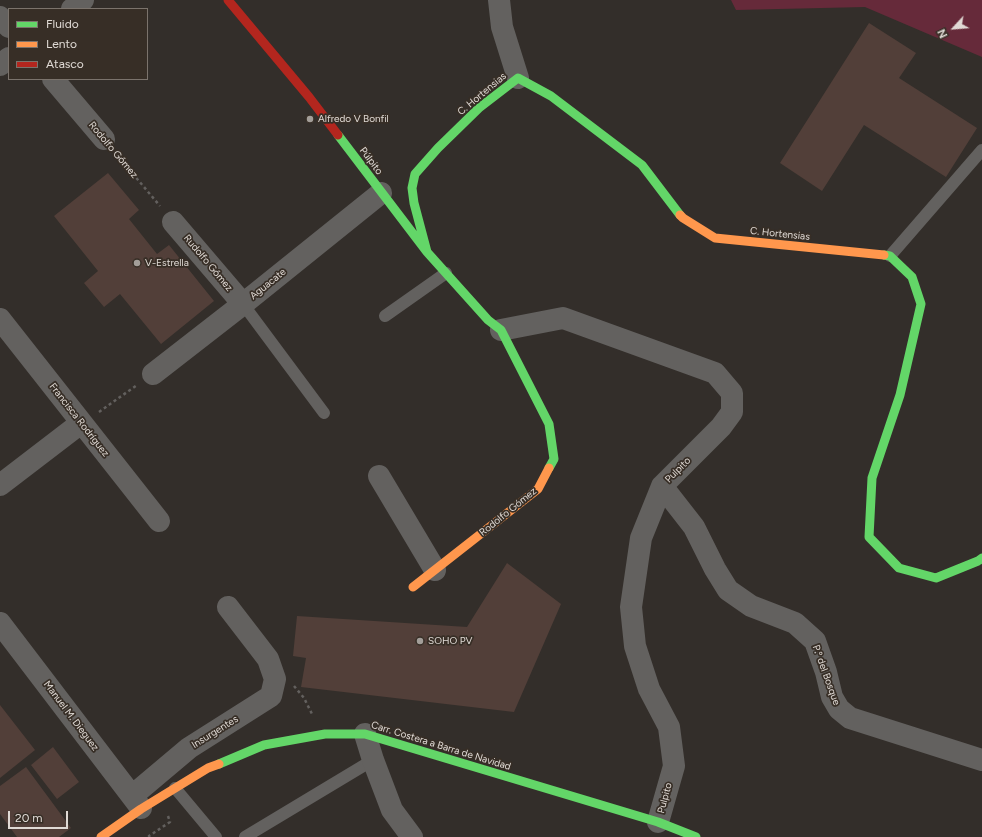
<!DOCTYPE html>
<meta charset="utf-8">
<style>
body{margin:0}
#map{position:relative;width:982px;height:837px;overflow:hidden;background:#332e2a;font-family:Figtree,sans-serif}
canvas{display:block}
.legend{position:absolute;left:8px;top:8px;width:140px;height:72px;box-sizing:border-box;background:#372e26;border:1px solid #7b736c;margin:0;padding:5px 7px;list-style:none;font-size:12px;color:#e0dad5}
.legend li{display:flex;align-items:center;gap:8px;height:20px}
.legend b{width:20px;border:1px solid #7b736c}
.north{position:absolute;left:934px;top:8px;width:40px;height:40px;-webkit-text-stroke:3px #372e26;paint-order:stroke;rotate:244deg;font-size:11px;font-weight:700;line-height:16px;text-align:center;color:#e0dad5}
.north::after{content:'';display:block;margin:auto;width:14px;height:18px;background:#e0dad5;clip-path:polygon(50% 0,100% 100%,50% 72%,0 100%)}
.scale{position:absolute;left:8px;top:811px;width:60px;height:18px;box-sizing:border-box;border:2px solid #e0dad5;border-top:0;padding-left:5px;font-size:12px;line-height:14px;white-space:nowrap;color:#e0dad5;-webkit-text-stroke:3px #372e26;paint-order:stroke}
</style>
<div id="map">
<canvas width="982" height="837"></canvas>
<ul class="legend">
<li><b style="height:5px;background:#63d668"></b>Fluido</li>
<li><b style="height:5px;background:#ff974d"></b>Lento</li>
<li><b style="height:5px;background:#b3261e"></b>Atasco</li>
</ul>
<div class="north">N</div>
<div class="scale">20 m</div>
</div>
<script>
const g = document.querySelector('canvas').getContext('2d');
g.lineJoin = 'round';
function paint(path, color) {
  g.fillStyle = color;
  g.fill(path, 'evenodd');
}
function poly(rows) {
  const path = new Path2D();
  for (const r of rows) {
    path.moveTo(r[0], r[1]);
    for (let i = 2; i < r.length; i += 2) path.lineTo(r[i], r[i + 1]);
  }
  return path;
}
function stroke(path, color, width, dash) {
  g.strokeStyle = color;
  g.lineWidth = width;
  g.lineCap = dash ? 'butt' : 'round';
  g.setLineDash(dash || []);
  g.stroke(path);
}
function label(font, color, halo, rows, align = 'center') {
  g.font = font + ' Figtree,sans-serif';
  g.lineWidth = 3.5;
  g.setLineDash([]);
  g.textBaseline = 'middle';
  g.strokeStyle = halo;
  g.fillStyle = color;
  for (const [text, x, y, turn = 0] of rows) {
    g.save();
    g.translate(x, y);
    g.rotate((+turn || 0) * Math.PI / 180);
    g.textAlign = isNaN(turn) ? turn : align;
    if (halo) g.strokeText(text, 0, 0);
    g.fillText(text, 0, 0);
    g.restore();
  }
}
paint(poly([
 [731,0,982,0,982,57,865,7,736,10]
]), '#662a3a');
paint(poly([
 [869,23,916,53,899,78,977,128,946,177,864,125,822,191,780,163],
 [108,173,139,210,129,219,157,254,169,245,214,301,161,344,120,294,104,307,84,283,98,271,54,216],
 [507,563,561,604,514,712,301,687,306,658,293,656,297,616,467,627],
 [0,705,35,750,0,778],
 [53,747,79,782,57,799,31,765],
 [26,767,71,828,59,837,17,837,0,814,0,786]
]), '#523f39');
stroke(poly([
 [117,155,160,206],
 [99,412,137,385],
 [294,686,304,698,313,716],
 [150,837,149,836,170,822,168,816]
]), '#63605e', 2.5, [3, 3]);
stroke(poly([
 [890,256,982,150],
 [243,304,324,413],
 [385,316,446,273],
 [175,788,216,837],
 [245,837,373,760]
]), '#63615f', 12);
stroke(poly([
 [499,0,502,27,518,78],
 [72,9,83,0],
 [0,17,9,27],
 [0,65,9,58],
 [53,79,104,139],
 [173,222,243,304],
 [0,319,159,521],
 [501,330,563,318,715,373,732,393,732,412,721,427,662,486,641,538,631,607,635,646,649,689,669,727,674,766,658,822],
 [153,374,243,304,381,193],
 [379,476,435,570],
 [0,485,81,423],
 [662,486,694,527,715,569,728,590,751,606,795,623,815,641,826,672,832,697,839,709,850,718,982,760],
 [0,623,141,808],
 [365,734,373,760,392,810,412,837],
 [132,796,189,748,271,696,275,679,268,659,228,607]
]), '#63615f', 22);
stroke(poly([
 [338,135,427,252,488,320,501,330,549,424,554,459,549,468],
 [427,252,414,203,412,188,415,174,438,148,479,108,518,78,551,96,642,165,680,215],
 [884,255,890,256,912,277,921,304,900,395,872,478,869,537,899,568,936,578,978,561,982,558],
 [219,764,264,745,325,734,365,734,658,822,696,837]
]), '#63d668', 9);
stroke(poly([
 [680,215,683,218,715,238,884,255],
 [413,587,538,489,549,468],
 [101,837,141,809,208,768,219,764]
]), '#ff974d', 9);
stroke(poly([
 [228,0,309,97,338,135]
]), '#b3261e', 9);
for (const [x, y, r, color] of [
 [310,119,4,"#a39e99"],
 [137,263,4,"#a39e99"],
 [420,641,4,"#a39e99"]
]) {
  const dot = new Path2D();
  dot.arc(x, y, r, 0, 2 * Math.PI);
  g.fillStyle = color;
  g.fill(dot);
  stroke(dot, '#372e26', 1.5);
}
label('10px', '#e0dad5', '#372e26', [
 ["C. Hortensias",482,94,-40],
 ["Rodolfo Gómez",113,150,50],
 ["Púlpito",371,161,53],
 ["C. Hortensias",780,234,6],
 ["Rudolfo Gómez",208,263,50],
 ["Aguacate",268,284,-39],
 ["Francisca Rodríguez",79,420,52],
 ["Pulpito",678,470,-45],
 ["Rodolfo Gómez",508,512,-39],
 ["P.º del Bosque",826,675,70],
 ["Manuel M. Dieguez",71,716,53],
 ["Insurgentes",215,732,-32],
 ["Carr. Costera a Barra de Navidad",441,746,17],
 ["Pulpito",665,798,-75]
]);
label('10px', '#e0dad5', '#372e26', [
 ["Alfredo V Bonfil",318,119],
 ["V-Estrella",145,263],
 ["SOHO PV",428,641]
], 'left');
</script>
